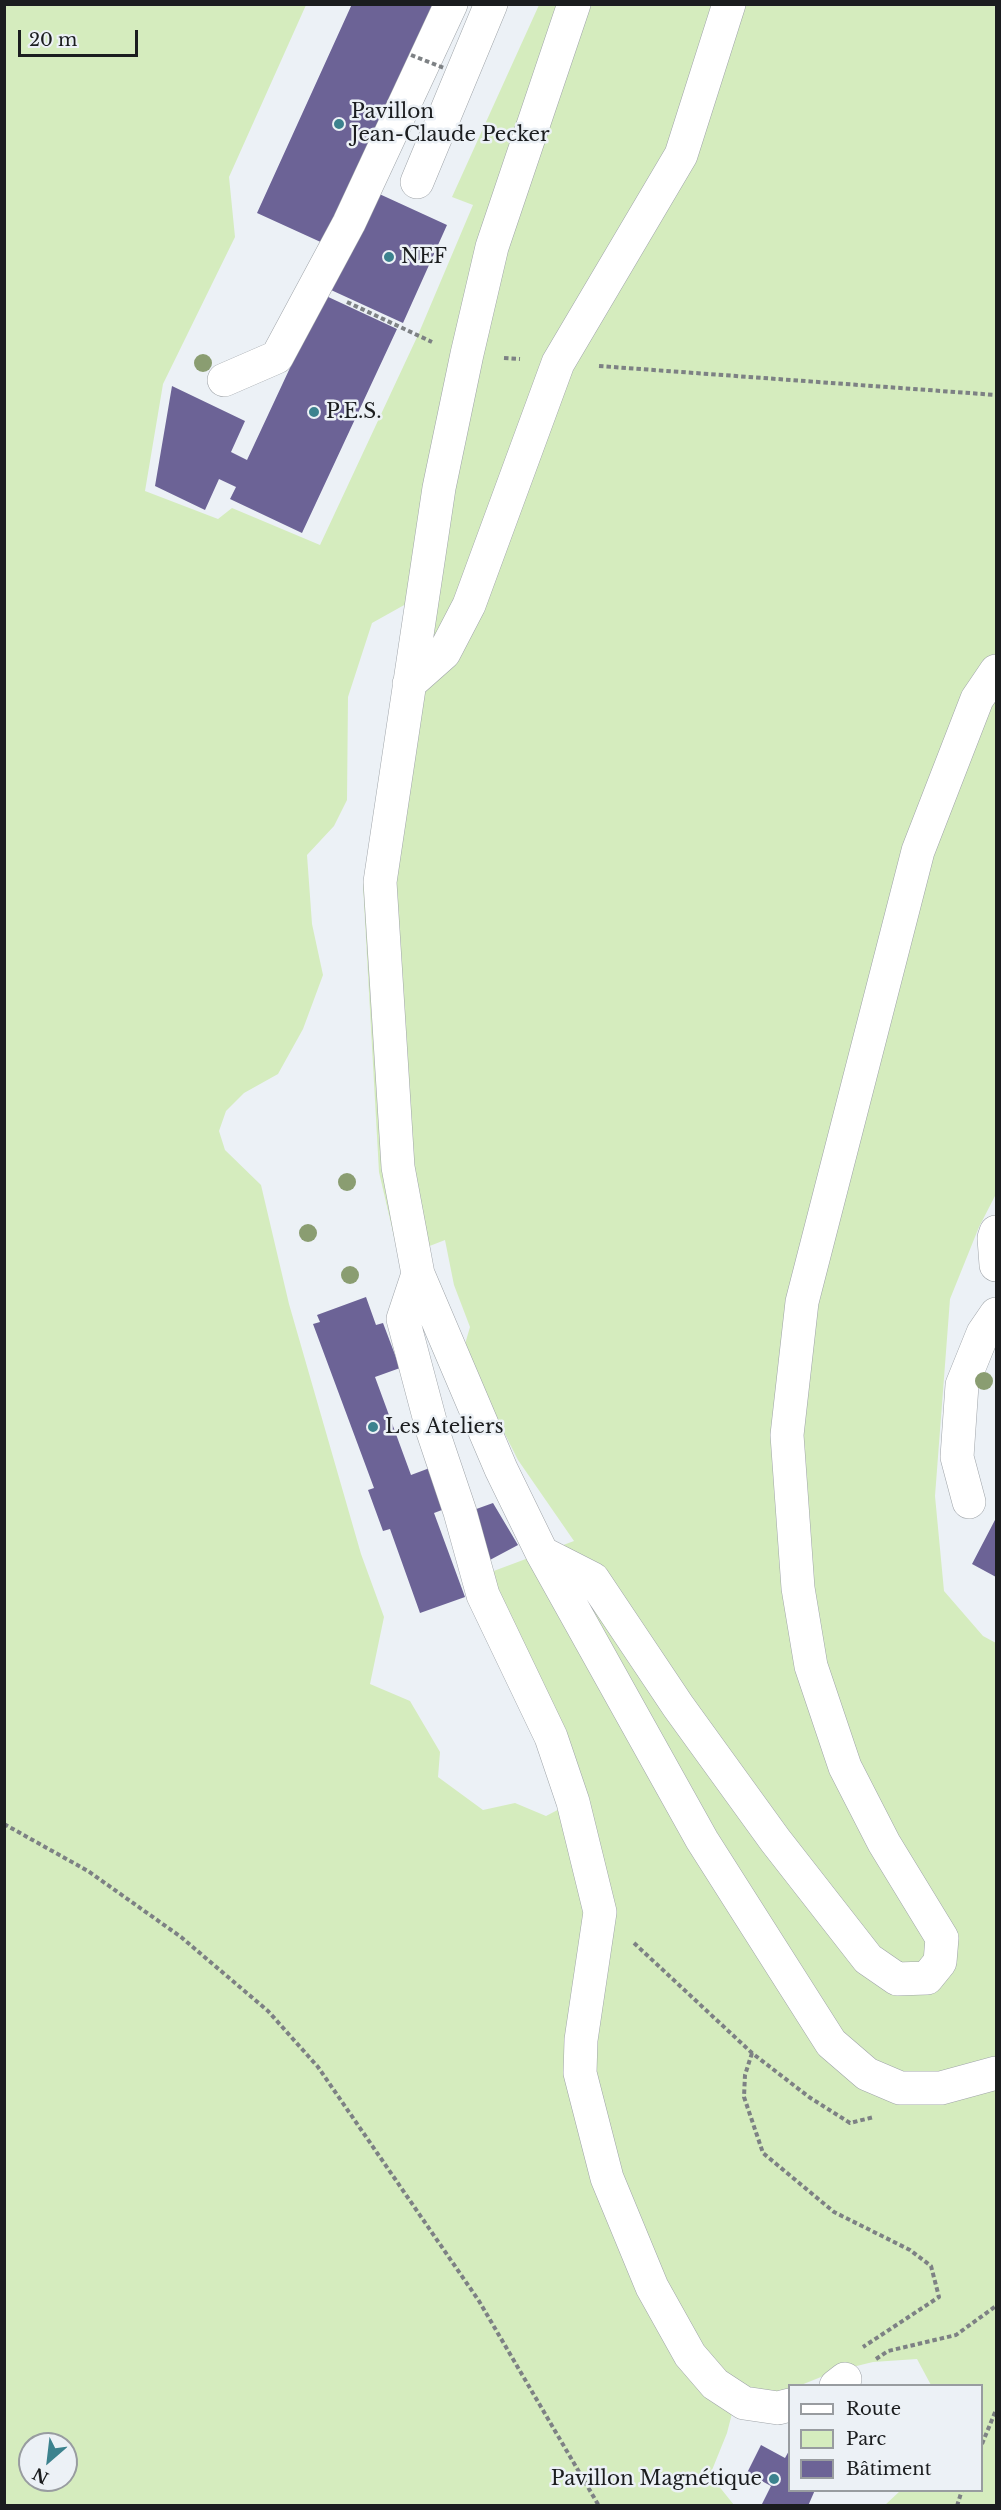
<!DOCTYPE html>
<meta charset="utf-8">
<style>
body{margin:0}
#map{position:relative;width:1001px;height:2510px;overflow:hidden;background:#ecf1f6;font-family:"Libre Baskerville",serif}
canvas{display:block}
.frame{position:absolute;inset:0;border:6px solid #1b1d1f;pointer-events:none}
.legend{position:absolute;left:788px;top:2384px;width:195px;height:108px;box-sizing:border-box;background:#ecf1f6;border:2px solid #989ca0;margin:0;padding:8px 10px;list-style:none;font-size:18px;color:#1b1d1f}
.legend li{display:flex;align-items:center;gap:12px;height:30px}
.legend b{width:30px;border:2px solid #989ca0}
.north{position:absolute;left:18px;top:2432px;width:60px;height:60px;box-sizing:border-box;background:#ecf1f6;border:2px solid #989ca0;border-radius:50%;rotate:208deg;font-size:16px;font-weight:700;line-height:24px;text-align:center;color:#1b1d1f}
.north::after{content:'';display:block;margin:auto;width:21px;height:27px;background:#3c828e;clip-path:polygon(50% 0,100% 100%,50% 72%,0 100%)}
.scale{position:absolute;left:18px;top:30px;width:120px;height:27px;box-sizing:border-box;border:3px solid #1b1d1f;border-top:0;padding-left:8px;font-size:18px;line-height:21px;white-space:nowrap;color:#1b1d1f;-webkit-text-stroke:4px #ecf1f6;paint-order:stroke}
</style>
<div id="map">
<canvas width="1001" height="2510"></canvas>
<div class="frame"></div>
<ul class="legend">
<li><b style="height:8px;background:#fff"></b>Route</li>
<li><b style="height:16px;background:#d5ecbe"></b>Parc</li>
<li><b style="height:16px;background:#6c6396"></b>Bâtiment</li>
</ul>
<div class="north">N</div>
<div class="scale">20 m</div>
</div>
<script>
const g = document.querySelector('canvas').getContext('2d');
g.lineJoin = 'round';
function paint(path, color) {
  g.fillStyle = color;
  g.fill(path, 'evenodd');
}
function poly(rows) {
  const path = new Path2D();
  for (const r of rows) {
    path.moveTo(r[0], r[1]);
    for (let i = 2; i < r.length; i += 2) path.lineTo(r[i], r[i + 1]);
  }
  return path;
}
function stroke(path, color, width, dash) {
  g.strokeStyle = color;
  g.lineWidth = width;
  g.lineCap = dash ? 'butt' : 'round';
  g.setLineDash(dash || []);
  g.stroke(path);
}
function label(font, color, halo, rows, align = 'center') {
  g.font = font + ' "Libre Baskerville",serif';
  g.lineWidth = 5;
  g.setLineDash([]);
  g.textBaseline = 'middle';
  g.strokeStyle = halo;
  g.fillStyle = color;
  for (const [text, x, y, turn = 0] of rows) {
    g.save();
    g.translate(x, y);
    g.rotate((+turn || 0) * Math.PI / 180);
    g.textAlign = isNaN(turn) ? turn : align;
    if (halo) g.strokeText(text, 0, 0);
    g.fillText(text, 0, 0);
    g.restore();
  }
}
paint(poly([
 [5,5,306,5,229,177,235,237,163,384,145,491,218,519,232,508,320,545,418,335,473,205,452,197,539,5,996,5,996,1194,979,1227,950,1299,935,1496,944,1591,983,1636,996,1643,996,2505,885,2505,900,2491,982,2490,982,2386,931,2385,917,2359,873,2362,836,2371,801,2385,790,2386,789,2390,769,2399,737,2394,727,2433,710,2475,734,2505,5,2506],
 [406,604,363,885,379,1172,399,1258,445,1240,454,1285,470,1327,463,1351,518,1460,574,1541,491,1572,573,1802,546,1816,515,1803,483,1810,438,1777,440,1752,410,1701,370,1684,384,1617,361,1554,289,1304,261,1185,225,1150,219,1131,226,1111,244,1093,278,1074,303,1029,323,975,312,924,307,855,334,826,347,800,348,697,372,623],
 [30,2444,66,2444,66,2480,30,2480]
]), '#d5ecbe');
paint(poly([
 [352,4,434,4,375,192,447,225,403,323,331,290,325,244,257,213],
 [324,295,397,329,302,533,230,499,236,487,219,479,205,510,155,486,172,386,245,421,231,452,247,460],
 [366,1297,376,1325,383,1323,400,1368,375,1377,411,1475,435,1466,450,1507,434,1513,465,1597,420,1613,390,1529,383,1531,368,1490,374,1488,313,1324,320,1322,317,1315],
 [493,1503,518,1545,488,1561,468,1512],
 [996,1518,996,1577,972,1564],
 [761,2445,785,2458,790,2449,790,2490,815,2490,808,2506,761,2506,771,2486,747,2473]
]), '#6c6396');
const minor = poly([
 [574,4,492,247,467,354,439,488,380,882,398,1167,418,1274,501,1469,542,1553,702,1840,831,2043,867,2074,900,2088,941,2088,996,2073],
 [417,182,491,4],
 [224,380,277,357,349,223,451,4],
 [409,684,444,653,469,605,558,363,681,155,729,4],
 [996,1232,994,1238,996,1265],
 [418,1274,403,1319,433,1432,460,1512,483,1595,551,1737,573,1802,600,1912,581,2040,580,2073,607,2178,652,2287,690,2355,715,2384,744,2403,778,2408,790,2405],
 [969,1502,957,1457,962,1385,983,1333,996,1314],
 [542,1553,593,1579,678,1706,775,1840,868,1959,897,1979,927,1978,940,1962,942,1938,884,1843,845,1767,811,1666,798,1588,787,1435,802,1302,918,851,977,699,996,671],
 [836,2386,845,2379]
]);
stroke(minor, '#9fa4a9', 34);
stroke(poly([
 [347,302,432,342],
 [504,358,520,359],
 [599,366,996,395],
 [4,1824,88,1871,181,1937,268,2011,318,2067,479,2301,599,2506],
 [634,1943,752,2053,809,2097,850,2123,874,2117],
 [752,2053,745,2075,744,2097,763,2153,834,2212,910,2250,931,2266,939,2297,863,2347],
 [876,2359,888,2351,956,2335,996,2306],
 [982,2444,996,2410],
 [957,2506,962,2490]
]), '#7d8184', 4, [4.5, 3]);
stroke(minor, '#fff', 33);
stroke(poly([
 [411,55,444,68]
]), '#7d8184', 4, [4.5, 3]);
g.fillStyle = '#8a9d71';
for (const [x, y] of [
 [203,363],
 [347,1182],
 [308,1233],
 [350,1275],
 [984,1381]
]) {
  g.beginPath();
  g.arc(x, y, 9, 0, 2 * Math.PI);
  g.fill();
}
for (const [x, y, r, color] of [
 [339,124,6,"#3c828e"],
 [389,257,6,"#3c828e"],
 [314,412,6,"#3c828e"],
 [373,1427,6,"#3c828e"],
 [774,2479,6,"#3c828e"]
]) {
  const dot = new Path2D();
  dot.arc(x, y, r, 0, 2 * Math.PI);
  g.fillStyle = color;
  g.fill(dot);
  stroke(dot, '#ecf1f6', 2);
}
label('20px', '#1b1d1f', '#ecf1f6', [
 ["Pavillon",351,112],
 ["Jean-Claude Pecker",351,135],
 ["NEF",401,257],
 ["P.E.S.",326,412],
 ["Les Ateliers",385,1427],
 ["Pavillon Magnétique",762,2479,"right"]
], 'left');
</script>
